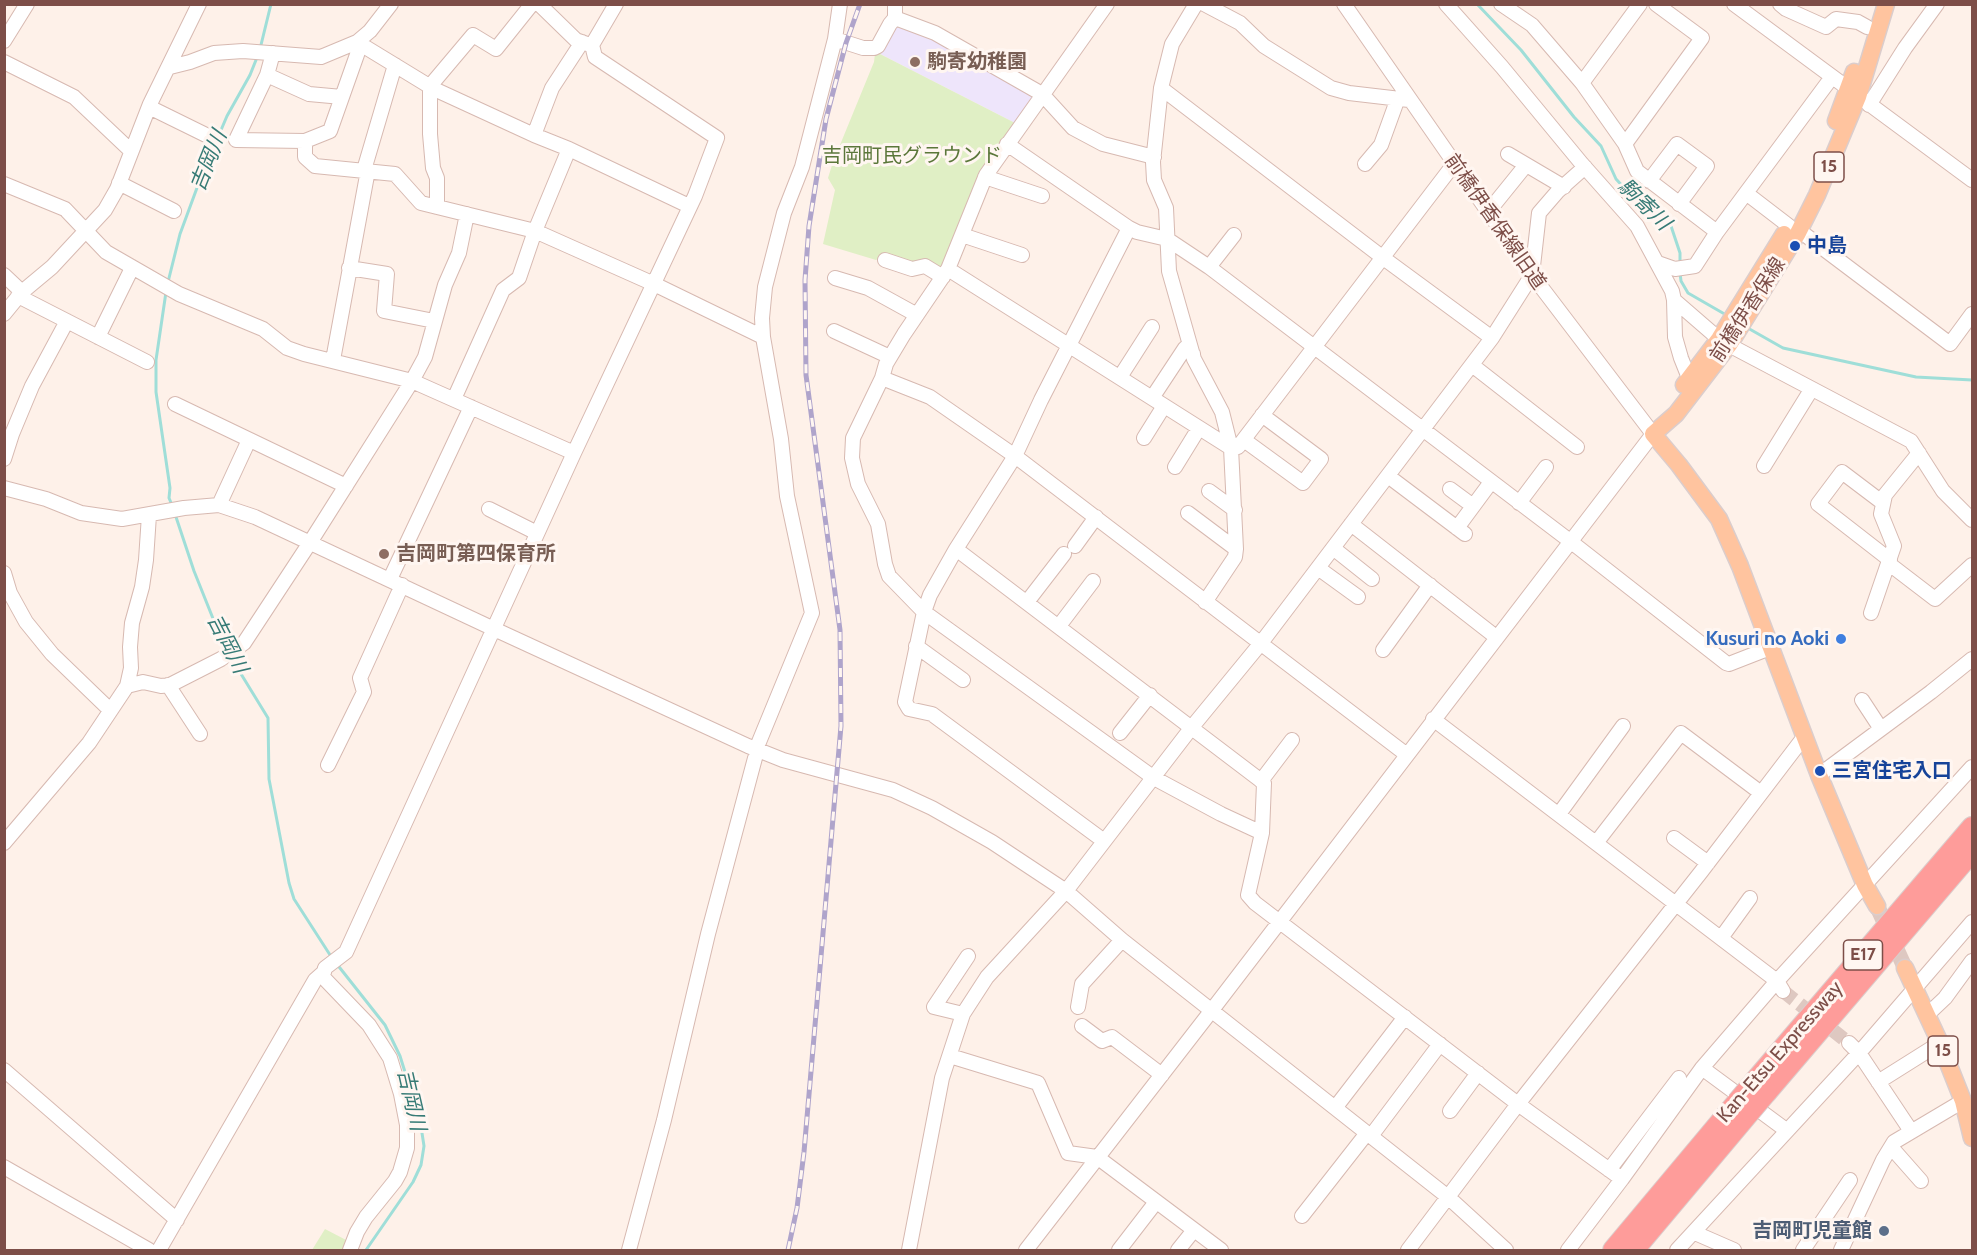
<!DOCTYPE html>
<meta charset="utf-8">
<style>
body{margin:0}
#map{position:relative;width:1977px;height:1255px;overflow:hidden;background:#fef1e9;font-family:Cabin,sans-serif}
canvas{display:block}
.frame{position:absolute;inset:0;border:6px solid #7d4e48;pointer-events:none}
</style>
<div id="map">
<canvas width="1977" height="1255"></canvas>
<div class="frame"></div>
</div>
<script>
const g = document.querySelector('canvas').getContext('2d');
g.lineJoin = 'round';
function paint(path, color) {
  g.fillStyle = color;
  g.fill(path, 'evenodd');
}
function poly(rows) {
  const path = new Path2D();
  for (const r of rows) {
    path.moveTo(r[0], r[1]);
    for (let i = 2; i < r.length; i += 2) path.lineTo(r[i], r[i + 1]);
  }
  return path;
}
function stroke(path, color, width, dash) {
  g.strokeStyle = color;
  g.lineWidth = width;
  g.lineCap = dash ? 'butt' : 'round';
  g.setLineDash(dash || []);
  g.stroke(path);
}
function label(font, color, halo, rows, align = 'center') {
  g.font = font + ' Cabin,"Noto Sans JP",sans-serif';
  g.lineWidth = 6;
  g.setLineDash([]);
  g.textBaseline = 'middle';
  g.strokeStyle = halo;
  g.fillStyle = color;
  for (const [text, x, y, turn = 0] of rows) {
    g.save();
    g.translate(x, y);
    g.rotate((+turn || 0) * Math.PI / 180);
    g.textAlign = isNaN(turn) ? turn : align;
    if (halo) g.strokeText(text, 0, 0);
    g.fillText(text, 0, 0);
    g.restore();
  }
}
paint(poly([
 [899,24,948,45,1034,94,1034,100,1015,123,880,54,881,48,891,27]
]), '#eee5fb');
paint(poly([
 [875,54,880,54,1015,123,983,170,955,232,942,270,911,266,884,256,876,260,823,244,835,190,828,178,833,162,874,62],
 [325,1229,348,1241,345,1250,312,1250]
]), '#e0efc5');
stroke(poly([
 [1477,4,1521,50,1574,117,1601,146,1616,179,1627,191,1671,226,1680,253,1680,263],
 [260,49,271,4],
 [1680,273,1681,281,1688,293,1728,316],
 [168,282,180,234,201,177,227,116,250,75,258,55],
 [166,292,156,360,156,392,170,488,169,498,172,505],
 [1746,327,1783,348,1916,377,1972,380],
 [175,514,194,571,226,651],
 [230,656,268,718,269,779,289,883,294,899,332,958],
 [336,963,385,1025,400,1056,420,1120,424,1146,421,1165,413,1182,366,1250]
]), '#9fded8', 3);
stroke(poly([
 [1783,991,1849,1043]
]), '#dec8c1', 14, [14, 7]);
stroke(poly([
 [1877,906,1905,968]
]), '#dec8c1', 16, [16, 8]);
const minor = poly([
 [539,4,576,40,590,45],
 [1107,4,986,175,948,269,904,334,886,364,882,378,853,438,852,458,858,484,878,524,885,564,889,576,924,612,1154,778,1221,814,1262,833],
 [1196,4,1172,44,1161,88,1153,162,1154,180,1166,208,1169,271,1194,359,1222,412,1231,448,1236,549,1235,557,1205,602],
 [1204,4,1240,23,1264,46,1331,88,1349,93,1409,100],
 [1446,4,1502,67,1582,164,1637,226,1672,291,1674,300,1675,337,1681,358,1689,378],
 [1501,4,1532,25,1582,83,1625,144,1637,171,1717,232,1832,77],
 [1734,4,1972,180],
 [1780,4,1786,9,1826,27,1836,19,1858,22,1867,27],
 [895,18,935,33,1042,94,1073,128,1103,144,1154,157],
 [835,39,863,48,874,48,878,46,890,24,895,18,895,4],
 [4,41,27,4],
 [357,42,359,49,330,131,305,141,305,157,315,166,395,174,421,203,535,231,654,284,763,337],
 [357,42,434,89,534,135,569,149,689,206],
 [273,53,267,75,236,140,305,141],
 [4,62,74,97,131,151],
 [170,67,190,62,214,53,243,51,321,57,357,42,370,31,391,4],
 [267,75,309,94,342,97],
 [1582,83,1640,4],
 [1161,88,1382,257,1492,338],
 [1869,105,1905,48,1937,4],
 [149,107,208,136],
 [534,135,552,88,582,42],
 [1007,144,1129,228,1137,232,1167,239,1209,267,1570,541,1726,663,1729,664,1770,648],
 [1625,144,1702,38,1656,4],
 [1508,154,1564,187],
 [1365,164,1381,145,1398,98],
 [364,170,395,65],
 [985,177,1042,196],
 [1649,181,1677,144,1707,166,1679,204],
 [119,183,174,211],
 [4,184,65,209,106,252,179,294,263,329,287,348,304,354,412,381,574,453],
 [1746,193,1789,226],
 [437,207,437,178,433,168,430,134,430,86,473,35,496,49,532,4],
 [1488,212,1526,165],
 [1804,234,1950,344,1972,314],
 [962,235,1022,255],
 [885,260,912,269,925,266,943,277],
 [1658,263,1675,269,1695,266,1717,232],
 [1209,267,1234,235],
 [349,268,387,274,384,311,434,321],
 [948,269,1231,448,1238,447,1454,164],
 [4,275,22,292],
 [835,278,868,288,917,315],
 [18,296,147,362],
 [1674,300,1719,339,1729,345,1911,441,1943,491,1972,520],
 [4,314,22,292,52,267,105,210,117,189,150,104,199,4],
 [834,331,890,357],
 [98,337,132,268],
 [333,360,368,170],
 [1472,365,1577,447],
 [1120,377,1152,327],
 [882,378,930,397,1015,456,1407,755],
 [1152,398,1185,348,1193,354],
 [454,399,503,290,519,278,535,231,569,149],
 [175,404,346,486],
 [1144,438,1164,406],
 [1244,440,1303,483,1321,459,1262,415],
 [4,459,12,434,32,386,67,321],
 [1764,466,1811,390],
 [1175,467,1199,428],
 [1388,476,1465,534],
 [4,488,46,499,81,513,122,519,184,508,219,505,255,517,494,629,748,746,783,760,893,790,932,808,992,842,1066,891,1122,940,1448,1197,1506,1250],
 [1450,489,1473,506],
 [1209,491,1235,510],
 [1519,503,1546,467],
 [1883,503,1842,472,1818,504,1890,560],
 [219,505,249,440],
 [489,509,537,533],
 [1188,513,1236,549],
 [1351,524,1496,637],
 [1457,528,1491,482],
 [1075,546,1096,517],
 [1333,548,1372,579],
 [956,549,1264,783,1262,833,1248,895,1255,903,1518,1104,1622,1179],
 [1888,563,1935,599,1972,565],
 [1318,568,1358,597],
 [4,573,10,593,26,622,52,654,110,710],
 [390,579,471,407],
 [1027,602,1064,554],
 [1871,613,1894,546,1881,514,1885,495,1919,453],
 [1059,626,1093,581],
 [916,646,963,680],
 [1383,650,1430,585],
 [168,685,200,734],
 [127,686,143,682,161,686,170,685,221,659,244,643,311,541,412,381,425,357,445,285,459,253,467,214],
 [1862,700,1881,729],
 [1433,719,1777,981,1783,991],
 [1120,733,1150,695],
 [759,742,812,613,787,496,781,439,763,337,762,318,765,287,784,213,802,167,835,39,840,4],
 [328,765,364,692,360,678,402,585],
 [1819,775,1931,692,1972,659],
 [1261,781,1292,740],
 [1559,814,1623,726],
 [1674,838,1708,863],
 [1104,841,932,714,909,709,905,702,924,612,930,595,956,549,1015,456,1041,400,1129,228],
 [4,843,89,743,127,686,131,668,130,647,132,623,142,587,146,560,149,515],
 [1596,843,1681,733,1761,793],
 [1721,938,1750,898],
 [321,975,369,1025,390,1058,401,1094,407,1125,407,1148,400,1172,395,1181,366,1217,357,1232,350,1250],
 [1078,1007,1082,984,1122,940],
 [963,1014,934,1007,968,956],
 [1927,1015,1945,998,1972,961],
 [1082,1026,1102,1041,1112,1037,1162,1075],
 [1849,1043,1859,1053,1911,1131],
 [950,1056,1038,1083,1068,1153,1097,1157,1221,1250],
 [1702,1068,1786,1130],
 [4,1070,177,1220],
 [1878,1082,1940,1043],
 [1335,1108,1405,1017],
 [1450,1111,1478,1073],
 [1371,1136,1440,1044],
 [1891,1147,1921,1181],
 [4,1167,149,1250],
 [1609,1170,1679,1078],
 [1302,1216,1367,1133],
 [1695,1233,1734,1250],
 [159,1250,315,980,324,972,325,968,346,952,574,453,695,196,717,138,595,57,592,45,616,4],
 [629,1250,664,1120,708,934,755,758],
 [909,1250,942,1078,963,1014,987,977,1066,891,1192,727,1261,643,1492,338,1532,275,1539,213,1558,191,1585,167],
 [1026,1250,1212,1010,1653,434,1532,275,1344,4],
 [1119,1250,1156,1202],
 [1178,1250,1194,1230],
 [1408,1250,1518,1104,1701,872,1804,737],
 [1568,1250,1622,1179,1702,1068,1777,981,1972,767],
 [1677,1250,1859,1053,1972,922],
 [1803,1250,1850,1180],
 [1841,1250,1883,1160,1894,1142,1963,1101]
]);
const major = poly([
 [1836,121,1854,72],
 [1684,385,1719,339,1784,234],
 [1653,434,1679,465,1719,519,1740,566,1819,775,1865,885,1877,906],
 [1653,434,1676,414,1729,345,1798,233,1817,195,1858,97,1886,4],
 [1905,968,1940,1043,1963,1101,1972,1138]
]);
const highway = poly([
 [1753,1083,1972,827],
 [1767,1092,1972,852],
 [1613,1250,1737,1102],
 [1634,1250,1750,1112]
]);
stroke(minor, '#d7b9b1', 16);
stroke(major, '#dbcdcc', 19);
stroke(highway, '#dbcdcc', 22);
stroke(minor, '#fff', 14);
stroke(major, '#ffc49f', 16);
stroke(highway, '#fe9c9a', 20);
const rail = poly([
 [788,1250,797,1208,804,1152,841,726,840,630,806,375,805,280,809,226,826,119,846,43,860,4]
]);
stroke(rail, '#afa4cb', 5);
stroke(rail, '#fff6f1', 3, [9]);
const highwayBridge = poly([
 [1737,1102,1753,1083],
 [1750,1112,1767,1092]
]);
stroke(highwayBridge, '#dbcdcc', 22, []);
stroke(highwayBridge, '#fe9c9a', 20);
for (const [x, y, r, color] of [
 [915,62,6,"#8d6e63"],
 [1795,246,6,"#1a4fb4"],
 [384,554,6,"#8d6e63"],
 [1841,639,6,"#3f7fe0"],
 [1820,771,6,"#1a4fb4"],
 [1884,1231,6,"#5c6f8a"]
]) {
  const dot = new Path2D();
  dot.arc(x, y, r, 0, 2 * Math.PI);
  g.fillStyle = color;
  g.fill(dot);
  stroke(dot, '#fff6f1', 2);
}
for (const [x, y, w] of [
 [1829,167,30],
 [1863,955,39],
 [1943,1051,30]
]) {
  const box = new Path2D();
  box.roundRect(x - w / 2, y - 15, w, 30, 4.5);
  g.fillStyle = '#fff6f1';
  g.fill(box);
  stroke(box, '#7d4e48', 1.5);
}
label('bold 18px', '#7d4e48', null, [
 ["15",1829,167],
 ["E17",1863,955],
 ["15",1943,1051]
]);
label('bold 20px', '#785e54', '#fff6f1', [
 ["駒寄幼稚園",927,62],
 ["吉岡町第四保育所",396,554]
], 'left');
label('20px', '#5b773a', '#fff6f1', [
 ["吉岡町民グラウンド",912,156]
]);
label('20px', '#7d4e48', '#fff6f1', [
 ["前橋伊香保線旧道",1495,222,55],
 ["前橋伊香保線",1748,310,-57],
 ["Kan-Etsu Expressway",1780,1052,-49]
]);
label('bold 20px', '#164399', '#fff6f1', [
 ["中島",1807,246],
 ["三宮住宅入口",1832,771]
], 'left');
label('bold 20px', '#366cbe', '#fff6f1', [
 ["Kusuri no Aoki",1829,639]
], 'right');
label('bold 20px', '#4e5e75', '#fff6f1', [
 ["吉岡町児童館",1872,1231]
], 'right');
label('italic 21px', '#377b76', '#fff6f1', [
 ["吉岡川",209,161,-68],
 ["駒寄川",1644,205,44],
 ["吉岡川",227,644,63],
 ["吉岡川",411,1100,77]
]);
</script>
